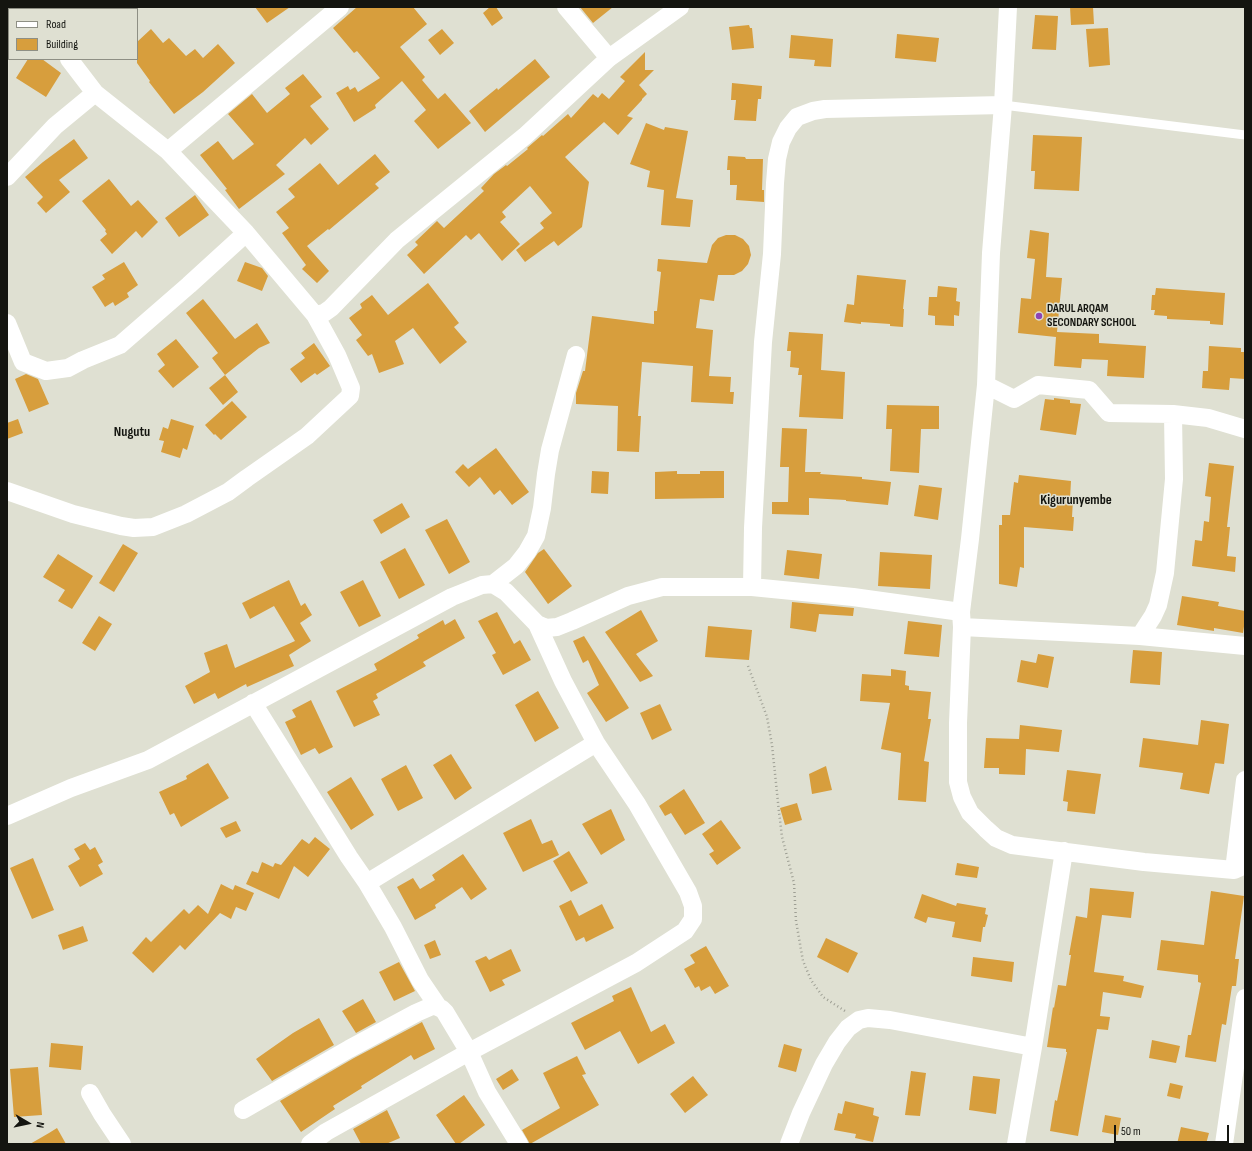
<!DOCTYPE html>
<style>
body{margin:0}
#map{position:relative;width:1252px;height:1151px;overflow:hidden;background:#dfe0d2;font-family:"Sofia Sans Condensed",sans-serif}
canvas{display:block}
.frame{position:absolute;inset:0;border:8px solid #141510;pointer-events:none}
.legend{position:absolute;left:8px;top:8px;width:130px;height:52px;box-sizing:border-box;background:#dfe0d2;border:1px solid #8e8f84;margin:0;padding:5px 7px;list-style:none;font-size:12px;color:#141510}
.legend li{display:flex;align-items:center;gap:8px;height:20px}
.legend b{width:20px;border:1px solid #8e8f84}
.north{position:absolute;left:8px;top:1103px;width:40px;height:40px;-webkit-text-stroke:3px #dfe0d2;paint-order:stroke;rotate:99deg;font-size:11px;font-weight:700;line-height:16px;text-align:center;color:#141510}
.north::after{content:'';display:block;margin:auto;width:14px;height:18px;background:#141510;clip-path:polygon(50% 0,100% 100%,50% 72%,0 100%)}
.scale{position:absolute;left:1114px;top:1125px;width:115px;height:18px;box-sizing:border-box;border:2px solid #141510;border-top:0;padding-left:5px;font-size:12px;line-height:14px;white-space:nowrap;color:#141510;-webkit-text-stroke:3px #dfe0d2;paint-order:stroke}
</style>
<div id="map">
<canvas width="1252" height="1151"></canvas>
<div class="frame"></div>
<ul class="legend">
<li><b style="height:5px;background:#fff"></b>Road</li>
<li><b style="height:11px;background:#d79e3d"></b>Building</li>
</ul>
<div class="north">N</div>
<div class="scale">50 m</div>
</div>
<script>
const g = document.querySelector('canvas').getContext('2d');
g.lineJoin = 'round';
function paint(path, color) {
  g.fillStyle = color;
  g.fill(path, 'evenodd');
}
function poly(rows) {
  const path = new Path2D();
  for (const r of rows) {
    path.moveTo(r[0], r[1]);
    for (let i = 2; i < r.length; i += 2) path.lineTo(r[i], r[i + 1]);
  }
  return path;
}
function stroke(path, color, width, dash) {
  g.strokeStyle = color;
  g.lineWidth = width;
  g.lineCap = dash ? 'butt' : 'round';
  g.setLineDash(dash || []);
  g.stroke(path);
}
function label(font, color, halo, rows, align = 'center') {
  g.font = font + ' "Sofia Sans Condensed",sans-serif';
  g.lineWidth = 3;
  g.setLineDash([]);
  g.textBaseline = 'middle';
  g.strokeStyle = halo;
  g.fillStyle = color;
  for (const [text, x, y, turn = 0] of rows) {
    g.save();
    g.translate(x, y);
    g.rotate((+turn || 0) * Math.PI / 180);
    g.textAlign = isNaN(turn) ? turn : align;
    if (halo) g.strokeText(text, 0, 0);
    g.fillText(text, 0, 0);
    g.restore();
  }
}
paint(poly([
 [255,7,290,7,267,23],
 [357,7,413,7,427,24,400,47,425,77,422,80,438,99,445,93,471,123,438,149,414,121,426,110,402,81,375,105,376,108,354,122,336,93,348,86,350,90,355,87,358,92,380,78,357,51,354,53,333,28],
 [490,7,496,7,503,18,492,26,483,13],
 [580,7,613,7,593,23],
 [1070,7,1093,7,1094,24,1071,25],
 [1035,15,1058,16,1056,50,1032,49],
 [749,25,750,28,752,28,754,48,732,50,729,27],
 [1108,28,1110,65,1089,67,1086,29],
 [151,29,163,43,169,38,186,56,195,49,203,58,218,44,235,63,203,92,174,114,149,82,150,81,137,63,137,42],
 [442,29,454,43,440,55,428,40],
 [897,34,939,38,936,62,895,58],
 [791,35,833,39,831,67,814,66,815,60,789,58],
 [645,52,645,70,654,70,639,85,647,94,642,99,642,100,627,116,633,118,618,135,604,122,565,157,589,182,582,227,558,246,554,241,525,262,516,250,544,228,540,223,552,213,530,186,502,212,506,217,500,222,520,244,502,261,479,233,471,240,466,235,424,274,407,255,418,245,415,242,437,221,444,228,484,191,481,188,494,174,506,165,507,166,528,149,527,148,542,135,543,136,568,114,571,118,593,94,598,98,602,93,609,99,625,81,620,77],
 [28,59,42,59,61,73,46,97,16,78],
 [535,59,550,77,485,132,469,111,497,88,498,90],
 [303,74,322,97,310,106,329,129,311,145,305,138,276,165,285,174,239,209,225,190,227,189,200,155,218,141,233,160,254,144,228,114,252,94,267,113,290,94,285,88],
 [732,83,762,86,761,99,758,99,756,121,734,120,736,100,731,100],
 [646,123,664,130,665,127,688,131,676,198,693,200,690,227,661,225,664,190,647,187,650,171,630,164],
 [1033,135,1082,137,1079,191,1034,189,1035,171,1031,171],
 [74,139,88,158,59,180,70,192,46,213,37,203,43,197,25,177,43,162],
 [375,154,390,172,375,184,379,188,329,230,328,229,307,246,329,271,317,283,302,269,306,265,282,233,289,228,276,212,295,197,288,189,320,163,338,185],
 [728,156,745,157,746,159,763,159,762,190,764,190,764,202,736,200,737,185,730,185,730,170,727,170],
 [109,179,131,206,138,200,158,222,142,238,136,231,112,254,100,240,107,234,105,231,106,230,82,201],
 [195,195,209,215,179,237,165,218],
 [1030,230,1049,233,1046,277,1062,278,1057,332,1099,334,1099,343,1146,346,1144,378,1107,376,1108,360,1082,359,1081,368,1054,366,1056,337,1018,333,1021,298,1031,299,1035,259,1027,258],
 [726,235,735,235,743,239,749,246,751,255,748,264,742,271,734,275,718,275,714,301,700,299,696,328,713,330,709,376,731,377,730,392,734,392,733,404,691,402,693,366,642,362,638,416,641,416,639,452,617,451,618,406,576,404,576,393,583,371,585,371,592,316,654,324,654,311,657,311,661,272,657,271,658,259,707,263,712,245,718,238],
 [124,262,138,285,127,293,129,297,115,306,113,302,105,307,92,287,105,279,102,275],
 [245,262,262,268,268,276,262,291,237,281],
 [857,275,906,280,903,309,904,309,903,327,890,326,890,324,861,322,861,324,844,322,847,304,854,305],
 [428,283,459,323,454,327,467,342,440,364,413,328,395,341,404,364,379,373,372,354,368,356,356,340,362,335,349,318,362,308,360,304,372,295,388,315],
 [938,286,957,288,956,301,960,302,959,316,954,315,954,326,935,325,935,316,928,315,929,297,937,297],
 [1156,288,1225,293,1223,325,1210,324,1210,321,1167,319,1167,316,1154,315,1155,310,1151,310,1152,295,1155,295],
 [203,299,235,339,257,323,270,343,259,348,225,375,212,358,218,353,186,313],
 [789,332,823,334,821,370,845,372,843,419,799,417,802,375,798,375,799,368,790,367,791,351,787,351],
 [176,339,199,367,173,388,158,371,165,365,157,354],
 [314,343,330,366,317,375,315,373,301,383,290,369,305,358,301,353],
 [1209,346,1241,348,1241,352,1245,352,1245,379,1230,378,1229,390,1202,388,1203,371,1208,371],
 [26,374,38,379,49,404,29,412,15,379],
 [225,375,238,392,223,405,209,388],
 [1054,398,1070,400,1070,403,1081,404,1076,435,1040,430,1045,399,1054,400],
 [232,401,247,417,221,440,215,434,214,435,205,425],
 [887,405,939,406,939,429,921,429,919,473,890,471,892,429,886,429],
 [18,419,23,433,7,439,7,423],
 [171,419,194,426,187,450,183,448,180,458,161,452,164,441,159,440,163,427,168,429],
 [782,428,807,429,805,472,821,472,820,474,862,477,862,479,891,482,888,505,846,501,846,500,809,498,809,515,772,514,772,502,788,502,789,467,780,467],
 [496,448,529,492,512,505,500,490,494,495,480,477,469,487,455,472,463,464,468,469],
 [1209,463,1234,466,1227,527,1230,527,1227,556,1236,557,1235,572,1192,566,1195,540,1202,541,1204,521,1209,522,1211,497,1205,496],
 [592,471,609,472,608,494,591,493],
 [677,471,677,474,700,474,700,471,724,471,724,498,655,499,655,472],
 [1019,475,1071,481,1070,499,1073,500,1072,517,1074,517,1073,531,1024,527,1024,568,1020,567,1017,587,999,584,999,525,1002,525,1002,515,1010,515,1014,482,1018,483],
 [919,485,942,488,938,520,914,516],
 [402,503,410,517,381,534,373,520],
 [447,519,470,562,449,574,425,530],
 [123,544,138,553,114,592,99,583],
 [405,548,425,585,399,599,380,562],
 [544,549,572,586,548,604,525,572,538,553],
 [787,550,822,554,819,579,784,575],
 [880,552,932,555,930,589,878,586],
 [58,554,93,576,72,609,58,601,65,590,43,577],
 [289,580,301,606,305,603,312,615,300,623,311,641,289,655,294,666,247,687,246,684,218,699,215,693,194,704,185,686,210,672,204,653,227,644,235,668,295,641,274,606,250,619,242,603],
 [363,580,381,616,359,627,340,592],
 [1182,596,1219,602,1218,606,1245,611,1245,620,1243,633,1214,628,1214,631,1177,625],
 [792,602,854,608,853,616,819,614,816,632,790,628],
 [641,610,658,641,636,654,653,676,640,682,605,632],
 [497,612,514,644,520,640,531,660,503,675,492,655,496,653,478,621],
 [99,616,112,624,95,651,82,643],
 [455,619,465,638,423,662,426,666,376,694,378,698,373,701,380,715,354,727,336,691,377,670,374,664,419,638,417,635,443,620,445,625],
 [908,621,942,625,939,657,904,654],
 [708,626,752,630,749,660,705,657],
 [584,636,629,708,606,722,587,693,599,685,588,660,583,663,573,641],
 [1133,650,1162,652,1160,685,1130,683],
 [1038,654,1054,657,1048,688,1017,682,1021,660,1036,663],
 [891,669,906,671,905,685,909,686,909,690,931,692,928,719,931,719,924,761,929,762,926,802,898,800,901,753,881,749,890,703,860,701,862,674,891,676],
 [538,691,559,728,535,742,515,705],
 [311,700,333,747,319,754,315,748,301,755,285,722,296,717,292,710],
 [660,704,672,730,652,740,640,713],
 [1201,720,1229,724,1224,764,1215,763,1209,794,1180,789,1183,773,1139,767,1143,738,1198,745],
 [1020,725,1062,730,1059,752,1026,749,1025,775,999,774,999,768,984,768,986,738,1019,739],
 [451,754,472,788,455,800,433,765],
 [208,763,229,798,181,827,174,813,170,815,159,792,187,779,186,776],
 [406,765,423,798,398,811,381,779],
 [826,766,832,790,812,794,809,774],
 [1067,770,1101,774,1095,814,1067,811,1068,802,1063,801],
 [351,777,374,815,351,830,327,792],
 [684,789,705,823,685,835,671,813,665,816,659,806],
 [797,803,802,820,785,825,780,808],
 [611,809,625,840,601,855,582,824],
 [531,819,542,844,552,840,559,855,523,872,503,833],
 [721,820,741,848,717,865,709,854,714,851,702,834],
 [236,821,241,831,226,838,220,828],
 [315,837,330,849,308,877,294,866,279,899,246,884,252,871,258,873,262,862,273,867,275,863,281,865,302,839,309,844],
 [85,843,90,850,95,847,103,862,98,865,103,874,80,887,68,866,80,859,74,849],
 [569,851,588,883,571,892,553,861],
 [463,854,487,889,471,900,462,887,435,905,436,908,415,920,397,887,413,878,420,889,435,880,432,875],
 [33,858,54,910,32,919,10,868],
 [957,863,979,867,977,878,955,875],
 [221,884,233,890,235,885,254,893,246,911,236,907,231,919,220,913,185,950,180,945,153,973,132,953,146,937,151,942,184,909,189,914,198,905,208,914],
 [1090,888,1134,892,1131,918,1102,915,1094,972,1124,976,1123,981,1144,986,1141,998,1103,992,1100,1016,1110,1017,1108,1030,1097,1029,1078,1136,1050,1131,1055,1100,1057,1101,1067,1052,1066,1052,1066,1049,1047,1047,1053,1007,1054,1008,1058,985,1066,986,1071,955,1069,955,1076,916,1087,918],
 [1211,891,1244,896,1235,959,1239,959,1236,986,1232,986,1226,1025,1222,1024,1216,1062,1185,1057,1188,1035,1191,1035,1201,983,1198,982,1198,975,1157,970,1161,940,1204,945],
 [922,894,956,906,957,903,986,908,985,914,988,915,985,927,983,927,981,942,952,937,955,922,928,917,926,923,914,918],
 [571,900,579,916,602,904,614,928,586,942,584,937,576,941,559,906],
 [83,926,88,941,63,950,58,935],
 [826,938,858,953,848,973,817,957],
 [435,940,441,955,430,959,424,945],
 [706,946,729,986,715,994,710,986,701,991,699,986,695,988,684,969,695,963,690,955],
 [511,949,521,971,502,980,505,985,490,992,475,961,486,956,489,960],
 [973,957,1014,962,1012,982,971,976],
 [399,962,415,991,394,1001,379,972],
 [631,987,651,1032,665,1024,675,1043,638,1064,620,1031,585,1050,571,1023,614,1001,612,996],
 [363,999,376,1022,356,1033,342,1011],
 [319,1018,334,1045,272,1081,256,1059,293,1033],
 [422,1022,435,1049,414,1060,411,1055,361,1086,362,1088,333,1106,335,1109,301,1132,280,1101,354,1058],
 [1152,1040,1180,1046,1176,1063,1149,1058],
 [51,1043,83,1046,81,1070,49,1067],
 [784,1044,802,1049,796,1072,778,1067],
 [577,1056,586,1074,582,1075,599,1105,530,1144,522,1130,560,1108,543,1073],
 [38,1067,42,1115,14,1117,10,1069],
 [512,1069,519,1080,503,1090,496,1079],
 [911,1071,926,1073,920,1116,905,1115],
 [693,1076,708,1095,685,1113,670,1094],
 [973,1076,1000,1079,996,1114,969,1110],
 [1170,1083,1183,1086,1180,1099,1167,1096],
 [464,1095,485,1125,459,1144,456,1144,436,1115],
 [845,1101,874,1108,873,1115,879,1117,873,1142,855,1138,856,1134,834,1130,838,1113,842,1114],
 [387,1110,400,1138,386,1144,361,1144,353,1129],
 [1105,1115,1121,1118,1118,1135,1102,1132],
 [1181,1127,1209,1133,1206,1144,1177,1144],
 [57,1128,66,1144,30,1144,49,1133]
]), '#d79e3d');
stroke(poly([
 [748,666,767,717,772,745,779,812,782,837,794,883,796,921,803,961,811,980,823,997,845,1011]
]), '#9e9f94', 2.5, [1, 3]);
stroke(poly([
 [1003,105,1245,135]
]), '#fff', 9);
stroke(poly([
 [566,7,609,58],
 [1008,7,1003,105,991,253,986,385,970,539,961,612,962,627,958,723,958,782,962,797,970,813,986,829,996,838,1012,845,1144,862,1234,870,1245,865],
 [31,9,33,7],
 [69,59,95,93,168,151,246,233,315,315,324,313,331,308,397,240,525,136,609,58,680,7],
 [168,151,340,7],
 [7,177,55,126,95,93],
 [7,323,23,362,46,371,68,368,83,360,120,345,189,285,246,233],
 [986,385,1014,399,1038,385,1089,390,1109,413,1173,414,1208,418,1245,429],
 [7,491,73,514,121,526,134,528,153,527,186,514,228,492,247,478,307,436,350,396,351,388,337,355,315,315],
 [493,584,516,566,527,552,536,536,542,508,546,474,550,450,576,355],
 [752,587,753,528,763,342,772,254,775,183,777,159,781,142,788,128,797,117,813,111,825,109,1003,105],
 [962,627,1140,636,1245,646],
 [1140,636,1153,616,1158,605,1165,573,1174,479,1173,414],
 [253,703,349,857,367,883,393,927,420,980,439,1008],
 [7,816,71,788,148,760,452,597,482,585,493,584,506,592,537,624,546,628,557,627,572,621,628,596,662,587,752,587,853,597,961,612],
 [1234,870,1245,780],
 [367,883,596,743],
 [90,1093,102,1114,122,1144],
 [243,1110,349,1049,416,1013,432,1006,436,1006,442,1009,445,1012,469,1052,487,1092,519,1144],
 [310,1144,326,1132,469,1052,636,963,685,931,693,919,693,906,688,892,637,804,596,743,563,681,537,624],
 [789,1144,801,1113,824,1064,837,1042,848,1028,859,1020,868,1018,890,1020,1033,1047],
 [1016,1144,1033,1047,1064,851],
 [1224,1144,1245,998]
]), '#fff', 18);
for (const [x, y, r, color] of [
 [1039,316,4,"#8c43b5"]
]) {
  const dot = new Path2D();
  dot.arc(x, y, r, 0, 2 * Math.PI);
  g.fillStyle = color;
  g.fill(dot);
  stroke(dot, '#dfe0d2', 1.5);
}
label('bold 12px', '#141510', '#dfe0d2', [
 ["DARUL ARQAM",1047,309],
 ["SECONDARY SCHOOL",1047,323]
], 'left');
label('bold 14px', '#141510', '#dfe0d2', [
 ["Nugutu",132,432],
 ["Kigurunyembe",1076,500]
]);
</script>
